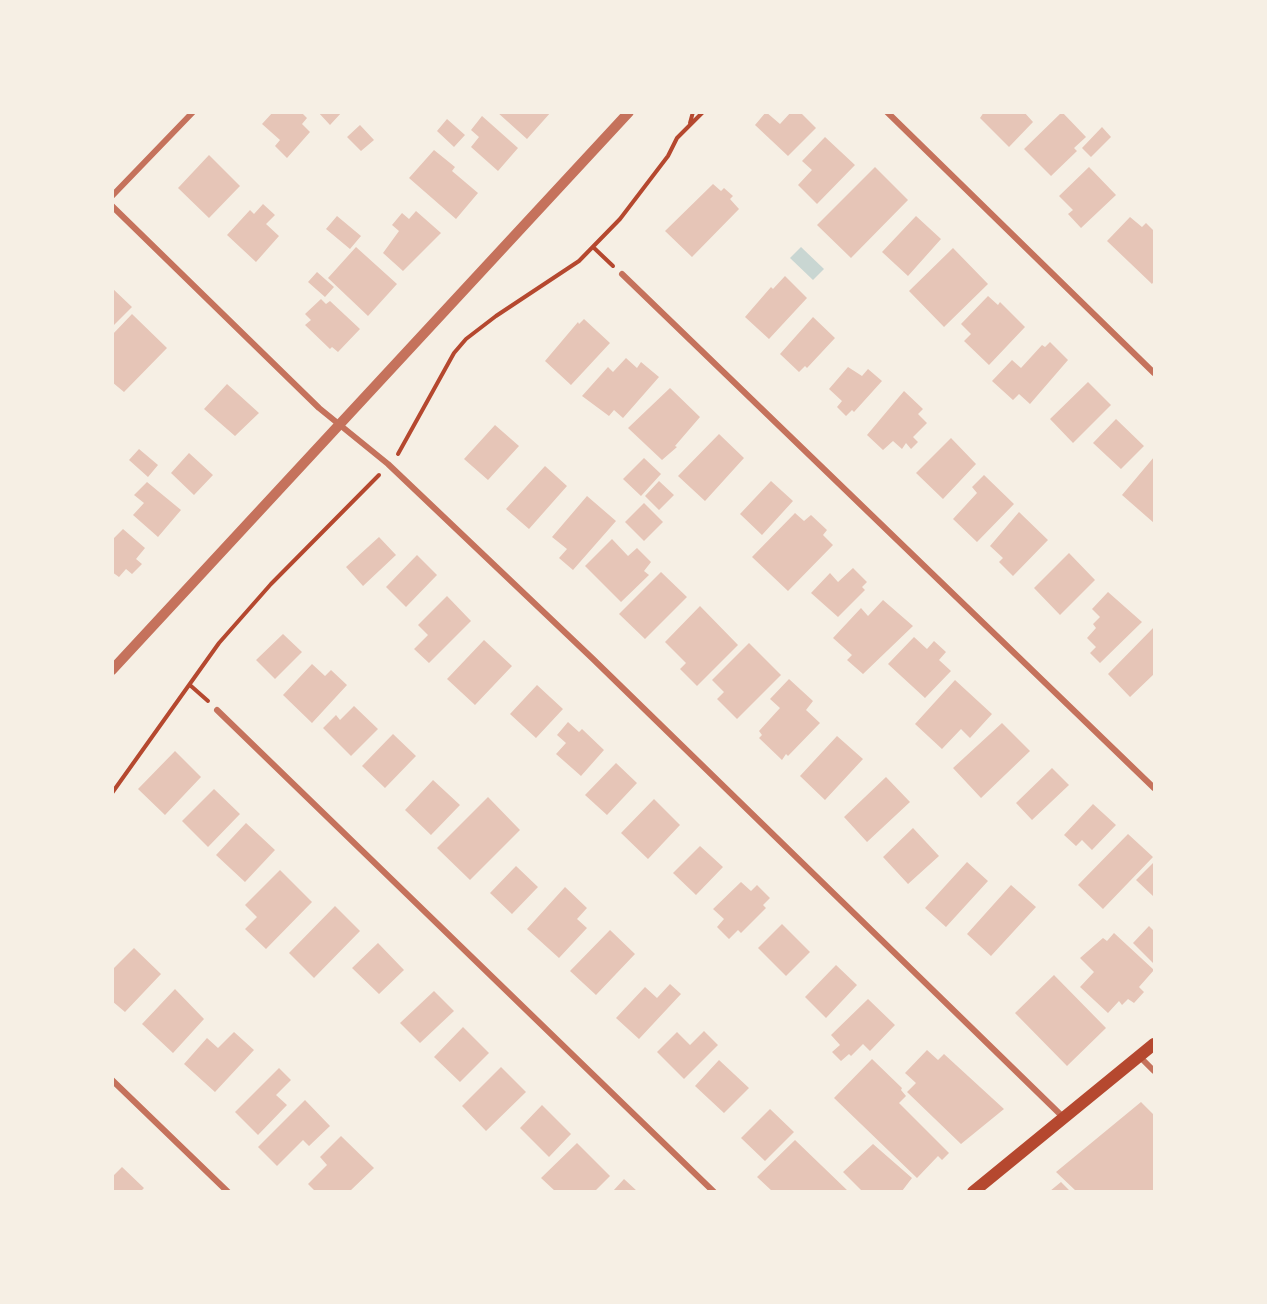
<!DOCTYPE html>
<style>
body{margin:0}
#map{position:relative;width:1267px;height:1304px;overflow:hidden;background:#f6efe4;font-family:"Public Sans",sans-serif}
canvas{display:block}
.frame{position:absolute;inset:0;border:114px solid #f6efe4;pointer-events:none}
</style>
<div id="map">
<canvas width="1267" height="1304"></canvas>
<div class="frame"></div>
</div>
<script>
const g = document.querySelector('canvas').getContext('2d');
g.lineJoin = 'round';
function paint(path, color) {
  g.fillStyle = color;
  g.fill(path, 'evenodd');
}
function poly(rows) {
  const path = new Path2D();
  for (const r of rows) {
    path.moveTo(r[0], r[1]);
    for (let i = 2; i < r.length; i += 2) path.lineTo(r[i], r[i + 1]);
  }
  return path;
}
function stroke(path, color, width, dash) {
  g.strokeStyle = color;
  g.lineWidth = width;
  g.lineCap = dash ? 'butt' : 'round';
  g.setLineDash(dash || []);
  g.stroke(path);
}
paint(poly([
 [801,247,824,269,813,280,790,258]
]), '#c9d6d2');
paint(poly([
 [273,112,301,112,307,118,302,124,310,132,287,158,275,146,280,140,262,124],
 [318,112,342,112,330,125],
 [497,112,551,112,527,139],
 [766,112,780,124,791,112,800,112,816,128,788,156,755,125],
 [984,112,1024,112,1033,122,1009,147,980,118],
 [1062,112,1086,137,1074,148,1077,151,1051,176,1024,149],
 [482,116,518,148,498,171,471,147,479,137,471,130],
 [447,119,465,135,454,147,437,131],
 [360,125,374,140,361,151,347,137],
 [1102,127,1111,137,1091,157,1082,148],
 [825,137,855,165,817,204,798,185,812,170,802,161],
 [434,150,455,167,452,171,478,193,456,219,409,178],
 [209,155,240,186,209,218,178,188],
 [875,167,908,200,851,258,817,225],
 [1089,167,1116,195,1081,228,1068,214,1073,210,1059,196],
 [713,184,721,191,724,188,733,196,730,199,739,209,692,257,665,231],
 [263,204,275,215,266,224,279,236,256,262,227,235,250,210,254,214],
 [416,211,441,233,403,271,383,253,399,231,392,225,402,213,409,219],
 [337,216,361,236,350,249,326,229],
 [916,216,941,239,908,276,882,252],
 [1130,217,1142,227,1146,223,1154,231,1154,281,1152,284,1107,241],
 [356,247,397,284,368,316,328,278],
 [953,248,988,284,944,327,909,291],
 [317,272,334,287,325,297,308,282],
 [785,276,807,298,769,339,745,317,771,287,773,289],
 [112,288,132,307,112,327],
 [988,296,998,305,1000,302,1025,327,989,365,964,341,971,334,961,324],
 [321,299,326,304,330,301,360,329,338,352,332,347,330,349,305,325,311,320,305,314],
 [132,314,167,348,124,392,112,382,112,335],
 [813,317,835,338,807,368,805,366,799,372,780,354],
 [584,319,610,343,571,385,545,361,578,322,579,324],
 [1050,342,1068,360,1030,404,1019,394,1013,400,992,381,1012,360,1021,368,1042,345,1045,347],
 [626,358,637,368,641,362,659,377,623,418,614,410,609,416,582,396,608,367,613,372],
 [848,367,862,376,868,369,882,381,854,412,852,410,846,416,837,407,842,401,829,389],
 [1088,382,1111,405,1073,443,1050,419],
 [227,384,259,413,235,436,204,409],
 [670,388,700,417,675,446,677,447,662,460,628,428],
 [904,391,923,409,918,414,927,423,913,437,918,442,911,449,906,443,902,449,893,441,883,450,867,435],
 [1116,419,1144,446,1121,469,1093,443],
 [495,425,519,446,488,480,464,459],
 [719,434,744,458,705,501,678,476],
 [951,438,976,464,943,499,916,473],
 [139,449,158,465,148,477,129,460],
 [189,453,213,475,194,495,171,473],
 [1154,457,1154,523,1122,495],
 [644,458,661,474,641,496,623,479],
 [545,466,567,486,529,529,506,509],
 [984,475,1014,504,977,542,953,519,977,493,972,487],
 [659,481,674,495,659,510,645,496],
 [771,481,793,501,762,535,740,514],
 [147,482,181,510,158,537,133,515,144,503,134,495],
 [587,496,616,521,573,570,559,558,567,549,552,537],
 [644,503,663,522,644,541,625,522],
 [1019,512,1048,540,1013,576,999,562,1003,558,990,546],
 [795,513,804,521,811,515,827,530,823,535,833,545,788,591,752,557],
 [123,529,145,548,136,559,142,564,132,574,126,569,119,577,112,572,112,540],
 [379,537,396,555,363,586,346,567],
 [612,539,628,556,637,548,651,562,644,571,649,575,621,602,585,566],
 [1069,553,1095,580,1060,615,1034,588],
 [417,555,437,575,406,607,386,587],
 [853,568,867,582,862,587,865,590,838,617,811,593,830,573,838,582],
 [661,572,687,597,645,639,619,614],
 [1108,592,1142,622,1100,663,1090,653,1096,647,1087,638,1096,628,1093,624,1100,617,1092,609],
 [447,596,471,621,429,663,414,649,428,635,418,625],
 [883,600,913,626,863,674,847,660,852,655,833,638,861,608,868,616],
 [700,606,738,645,697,686,680,669,686,663,665,642],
 [1154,627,1154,674,1130,697,1108,674],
 [283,634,302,652,275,679,256,660],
 [914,637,927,649,934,641,946,652,939,660,951,671,925,698,888,664],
 [484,640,512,666,475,705,447,679],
 [749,643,781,675,737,719,717,699,724,692,712,680],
 [312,664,325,676,331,670,347,685,312,723,283,695],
 [789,679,813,701,806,710,820,723,788,756,786,754,782,760,759,738,762,735,759,731,780,708,770,699],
 [955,680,992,714,970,738,961,729,942,749,915,724],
 [537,685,563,709,536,738,510,714],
 [354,706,378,729,351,756,323,728,336,715,340,720],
 [568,722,579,732,582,729,604,750,581,776,556,754,566,743,557,735],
 [1002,723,1030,751,981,798,953,768],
 [393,734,416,756,385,788,362,766],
 [837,736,863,759,825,800,800,776],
 [175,751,201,777,165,815,138,789],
 [616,763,637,783,607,815,585,795],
 [1052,768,1069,785,1032,820,1016,803],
 [886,777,910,802,867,842,844,817],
 [433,780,460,805,431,835,405,810],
 [214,789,240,814,208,847,182,821],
 [488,797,520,830,470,880,437,848],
 [654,799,680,825,648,859,621,833],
 [1093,804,1116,825,1092,850,1082,840,1076,846,1064,835],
 [246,823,275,850,245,882,216,855],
 [913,828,939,856,908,884,883,857],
 [1128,834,1153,857,1103,909,1078,885],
 [700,846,723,867,696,895,673,873],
 [967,862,988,881,946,927,925,908],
 [1153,863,1154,894,1153,896,1136,880],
 [516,866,538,887,512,914,490,893],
 [280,870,312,902,266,949,245,929,257,917,245,905],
 [741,882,751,891,757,885,770,898,763,905,766,908,741,933,738,930,729,939,717,927,724,919,713,909],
 [1011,885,1036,907,991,956,967,934],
 [565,887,587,908,577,919,587,928,559,958,527,929],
 [335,906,360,931,314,978,289,953],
 [782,924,810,952,786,976,758,948],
 [1149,926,1154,931,1154,964,1133,943],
 [610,930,635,954,596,995,570,971],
 [1114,933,1154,970,1139,987,1144,992,1134,1003,1128,999,1122,1005,1119,1001,1108,1013,1080,987,1094,972,1080,958,1103,938,1107,941],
 [378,943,404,970,379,994,352,968],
 [134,948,161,974,125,1012,112,1001,112,970],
 [836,965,857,985,826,1018,805,997],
 [1054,975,1106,1028,1067,1066,1015,1013],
 [670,984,681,994,639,1039,616,1018,645,987,657,998],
 [175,989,204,1019,173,1053,142,1024],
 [434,991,454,1011,420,1043,400,1023],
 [868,999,895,1025,870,1051,863,1044,851,1056,849,1054,841,1061,832,1052,840,1045,831,1035],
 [463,1027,489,1053,460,1082,434,1057],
 [704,1031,718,1045,684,1079,657,1052,677,1032,690,1045],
 [234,1032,254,1050,215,1092,184,1064,207,1038,218,1048],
 [927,1050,938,1060,944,1054,1004,1109,961,1144,907,1092,916,1083,905,1073],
 [872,1059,902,1088,901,1090,906,1096,899,1103,949,1153,942,1160,938,1156,917,1178,834,1098],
 [719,1060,749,1088,724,1113,695,1086],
 [501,1067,526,1092,486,1131,462,1106],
 [279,1068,291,1080,276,1095,287,1105,258,1135,235,1112],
 [305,1100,330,1126,309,1146,303,1140,277,1166,258,1147],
 [1141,1102,1154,1115,1154,1191,1076,1191,1056,1172],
 [542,1105,571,1134,549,1157,520,1128],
 [770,1109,794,1132,765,1161,741,1138],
 [341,1136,374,1168,350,1191,315,1191,308,1184,327,1165,320,1157],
 [795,1140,848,1191,772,1191,757,1177],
 [577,1143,610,1176,595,1191,555,1191,541,1178],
 [873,1144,912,1178,902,1191,862,1191,843,1172],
 [122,1167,144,1188,141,1191,112,1191,112,1177],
 [624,1179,637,1191,613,1191],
 [1061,1182,1070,1191,1050,1191]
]), '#e6c5b7');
stroke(poly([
 [690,123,693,112],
 [593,247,613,266],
 [398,454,454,353,466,339,496,316,579,261,620,219,668,156,677,138,703,112],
 [191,686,208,701],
 [112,793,219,643,271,584,379,475]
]), '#b5482f', 4);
stroke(poly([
 [887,112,1154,373],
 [112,196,193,112],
 [112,206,319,408,388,464,593,659,1063,1117],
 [622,274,1154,788],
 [217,710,714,1192],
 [1139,1056,1154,1071],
 [112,1080,228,1192]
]), '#c5725c', 6);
stroke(poly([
 [112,670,629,112]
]), '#c5725c', 10);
stroke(poly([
 [973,1192,1154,1044]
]), '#b5482f', 12);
</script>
